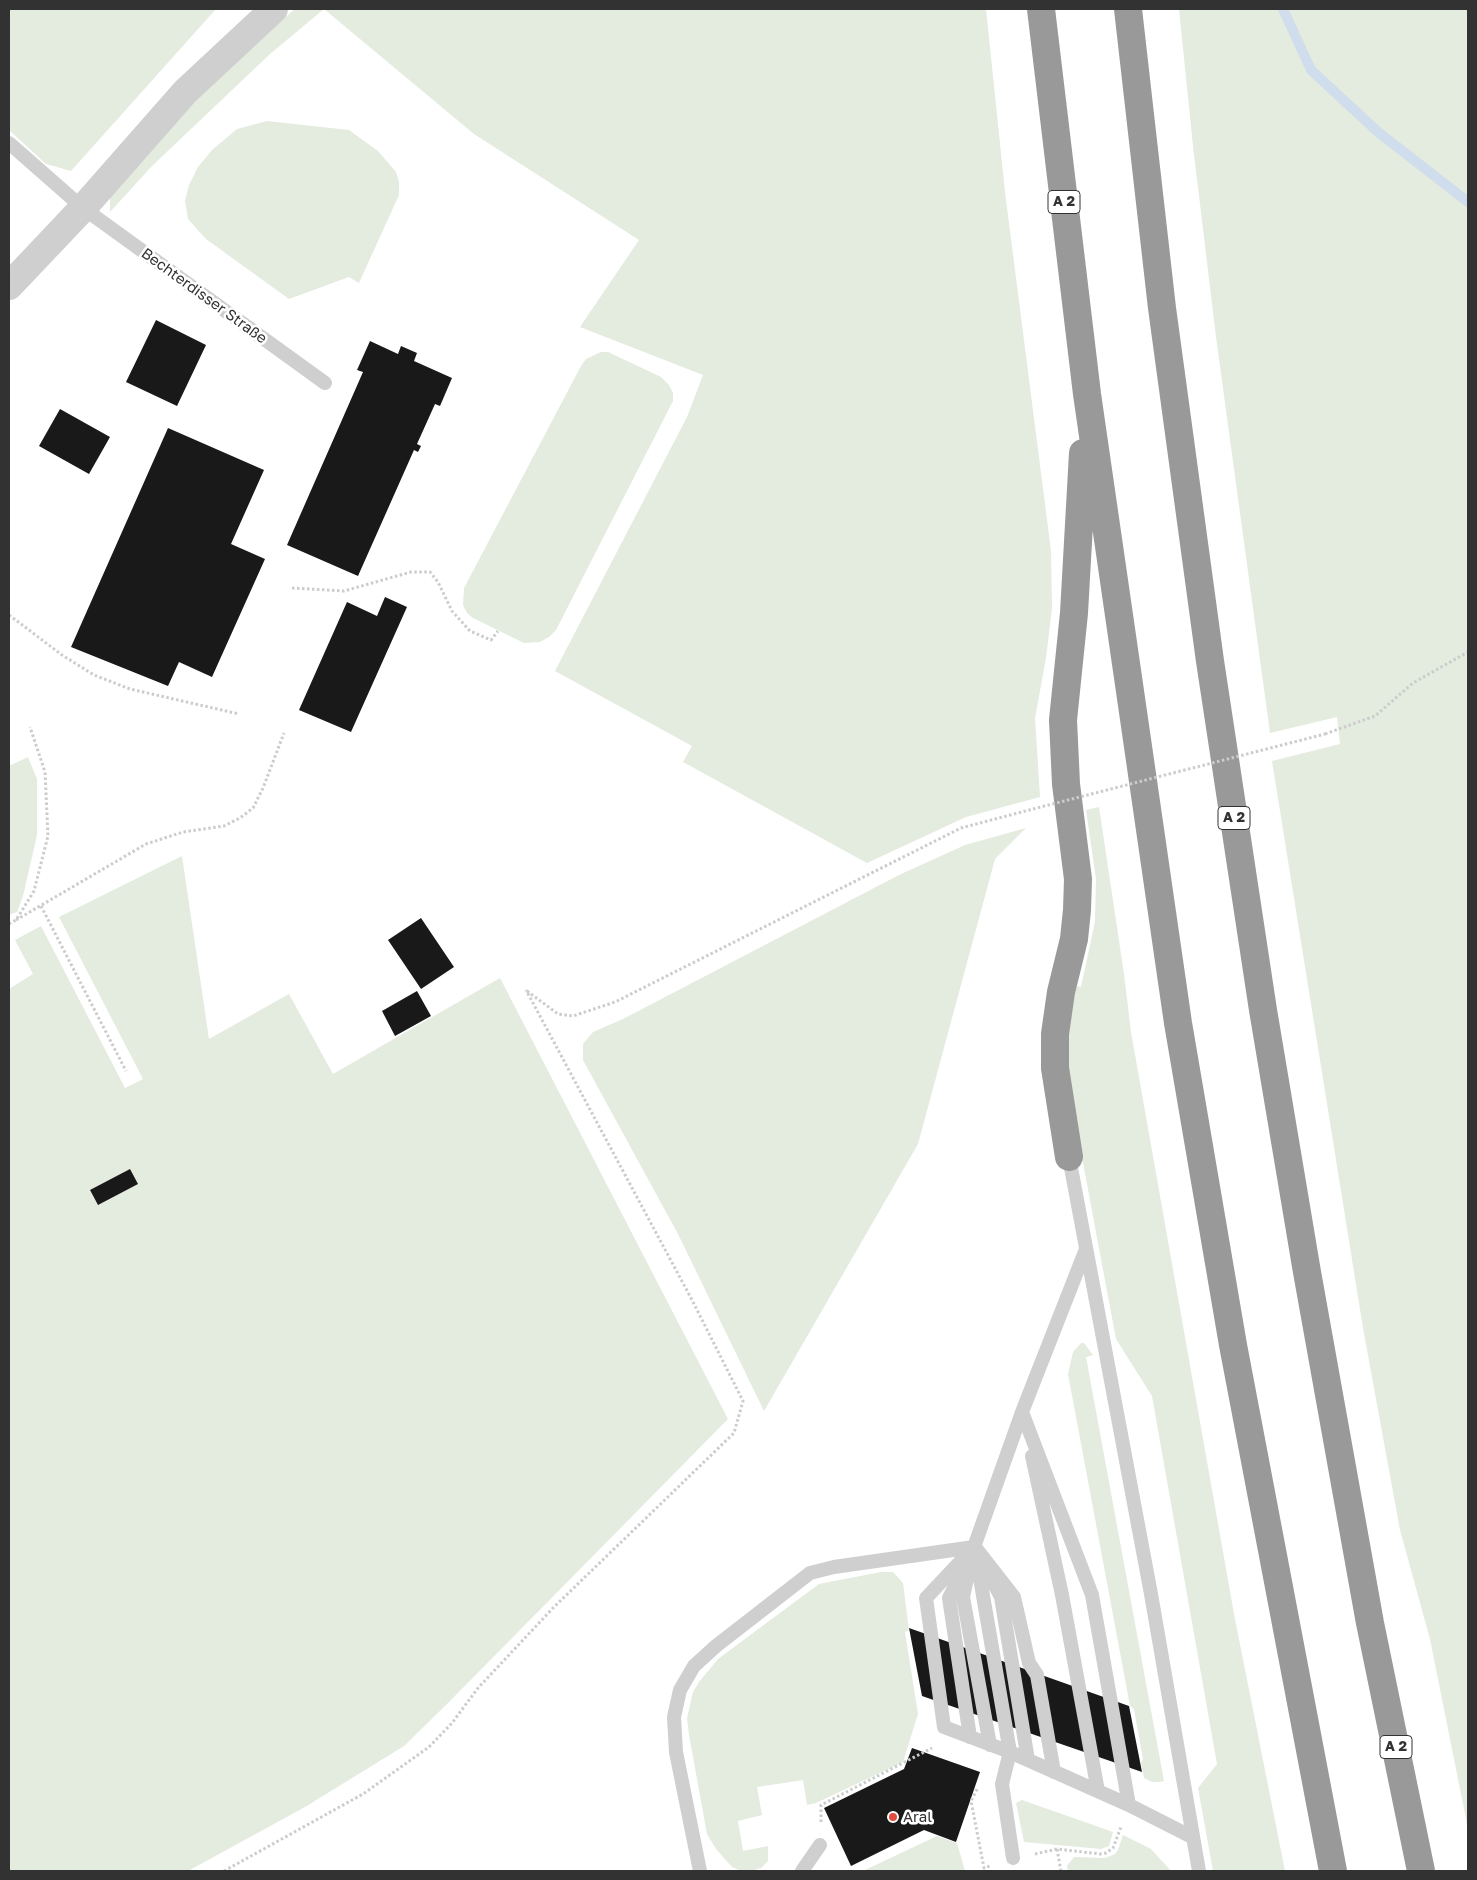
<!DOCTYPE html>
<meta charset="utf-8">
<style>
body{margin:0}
#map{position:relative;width:1477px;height:1880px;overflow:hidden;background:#fff;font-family:"Golos Text",sans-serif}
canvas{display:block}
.frame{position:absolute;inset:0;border:10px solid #323232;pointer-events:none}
</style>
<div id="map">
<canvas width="1477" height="1880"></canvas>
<div class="frame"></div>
</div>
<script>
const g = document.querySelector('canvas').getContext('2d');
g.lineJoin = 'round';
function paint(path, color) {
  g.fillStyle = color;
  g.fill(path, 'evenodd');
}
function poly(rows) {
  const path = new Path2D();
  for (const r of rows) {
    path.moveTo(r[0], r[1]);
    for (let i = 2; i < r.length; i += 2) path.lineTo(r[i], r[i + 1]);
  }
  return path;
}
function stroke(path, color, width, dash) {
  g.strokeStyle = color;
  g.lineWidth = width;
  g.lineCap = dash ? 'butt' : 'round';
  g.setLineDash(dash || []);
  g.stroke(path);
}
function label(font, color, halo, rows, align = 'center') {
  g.font = font + ' "Golos Text",sans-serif';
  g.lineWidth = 5;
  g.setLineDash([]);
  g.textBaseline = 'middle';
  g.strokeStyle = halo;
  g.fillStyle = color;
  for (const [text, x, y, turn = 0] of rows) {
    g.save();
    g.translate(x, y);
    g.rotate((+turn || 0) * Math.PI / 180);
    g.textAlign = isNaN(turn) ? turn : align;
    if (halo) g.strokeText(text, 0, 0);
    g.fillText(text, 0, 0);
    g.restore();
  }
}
paint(poly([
 [9,9,216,9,71,171,46,164,9,130],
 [295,9,986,9,1005,192,1051,551,1052,608,1046,658,1035,718,1040,797,966,817,867,863,683,762,692,746,555,671,687,417,703,375,580,327,639,240,474,134,324,9,270,54,152,166,110,212,110,193,167,130,238,58],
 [1179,9,1468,9,1468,1829,1430,1639,1400,1530,1363,1328,1272,761,1340,744,1337,717,1270,733,1216,337,1193,146],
 [267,121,349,130,378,151,396,172,399,182,399,195,359,283,349,277,289,299,206,239,188,219,185,201,189,185,198,167,212,150,237,129],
 [601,352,608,352,661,377,669,385,673,393,673,401,556,630,549,637,540,642,524,643,473,618,467,613,463,605,464,588,581,366,586,359],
 [28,757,37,779,37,835,23,896,17,912,9,915,9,766],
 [1099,807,1124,974,1131,1032,1234,1614,1285,1871,1213,1871,1198,1788,1217,1764,1152,1396,1116,1339,1075,1120,1068,1076,1067,1043,1069,1016,1077,986,1081,987,1095,922,1096,879,1086,810],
 [1026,828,995,859,918,1144,764,1411,678,1234,583,1060,583,1044,593,1032,623,1019,899,875,965,845],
 [182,856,209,1039,289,994,333,1074,500,978,728,1419,446,1705,404,1746,305,1807,188,1871,9,1871,9,989,33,974,15,940,41,926,125,1088,143,1079,59,917],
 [1081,1343,1084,1343,1093,1355,1086,1357,1164,1781,1160,1782,1152,1782,1144,1778,1141,1763,1143,1759,1134,1709,1130,1706,1068,1374,1073,1352],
 [881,1572,893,1572,903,1583,909,1630,905,1632,918,1714,903,1762,816,1803,807,1805,803,1780,757,1787,762,1815,738,1821,743,1851,768,1846,768,1861,761,1868,751,1871,741,1871,732,1867,716,1849,707,1834,689,1735,687,1718,693,1692,699,1682,718,1659,819,1584],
 [1022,1800,1113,1832,1109,1846,1101,1849,1024,1842,1016,1803],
 [1123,1835,1151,1849,1171,1871,1068,1871,1067,1866,1074,1857,1105,1858,1115,1854,1118,1850],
 [937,1836,957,1843,965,1871,863,1871]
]), '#e4ebdf');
stroke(poly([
 [1283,9,1311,70,1378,132,1468,202]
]), '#d0ddec', 10);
paint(poly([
 [156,320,206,345,177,406,126,382],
 [370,341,398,354,401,346,417,353,414,361,452,378,440,406,435,404,417,444,421,446,418,452,414,450,358,576,287,545,363,372,357,370],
 [60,409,110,437,89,474,39,446],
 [168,428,264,470,231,544,265,559,212,677,179,662,168,686,71,647],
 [385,597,407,607,351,732,299,710,347,602,377,616],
 [421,918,454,967,421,989,388,940],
 [417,991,431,1016,395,1036,382,1011],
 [130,1169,138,1184,98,1205,90,1190],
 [909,1628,1129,1706,1142,1772,922,1696],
 [912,1748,980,1772,956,1842,924,1830,851,1866,824,1808,904,1769]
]), '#191919');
stroke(poly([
 [292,588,344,591,411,572,430,572,438,582,452,611,470,631,491,640,498,631],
 [9,615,62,655,94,675,130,689,239,714],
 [1325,734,1375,716,1413,683,1468,652],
 [41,906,126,1071],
 [16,920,146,844,183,832,224,826,240,818,253,808,263,788,284,733],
 [9,924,16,920,34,891,48,836,45,772,30,727],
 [527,991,558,1014,573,1016,615,1002,961,828,1033,809],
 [977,1789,971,1801,984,1868,990,1866],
 [821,1822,821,1805,932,1748],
 [1057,1849,1061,1871],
 [1035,1854,1057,1849,1100,1854,1106,1853,1113,1848,1121,1827],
 [224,1871,363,1794,429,1747,452,1723,478,1688,554,1607,734,1433,743,1401,691,1298,526,990]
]), '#ccc', 3, [2.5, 2.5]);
stroke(poly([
 [9,143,83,208,325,383],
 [1069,1157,1151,1594,1199,1871],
 [1022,1412,1092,1595,1129,1805],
 [1032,1456,1062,1595,1098,1791],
 [974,1547,926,1598,944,1727,1010,1752,1129,1805,1192,1837],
 [975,1547,1014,1597,1029,1663,1037,1675,1054,1772],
 [976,1555,1010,1752,1002,1784,1013,1858],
 [964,1568,949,1598,970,1737],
 [990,1576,1001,1597,1028,1760],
 [990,1745,963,1597,974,1547,1022,1412,1086,1249],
 [700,1871,676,1752,674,1717,680,1690,694,1666,716,1646,810,1573,834,1567,974,1547],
 [802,1871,820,1845]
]), '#cfcfcf', 14);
stroke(poly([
 [9,286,83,208,185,92,274,9]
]), '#cfcfcf', 28);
stroke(poly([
 [1041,9,1087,394,1178,1023,1233,1345,1333,1871],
 [1128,9,1162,308,1210,661,1263,1010,1307,1272,1370,1623,1421,1871],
 [1069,1157,1055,1068,1055,1034,1061,992,1074,939,1077,910,1078,879,1066,784,1063,720,1074,613,1083,453]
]), '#999', 28);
stroke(poly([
 [1033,809,1325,734]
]), '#ccc', 3, [2.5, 2.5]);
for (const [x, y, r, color] of [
 [893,1817,5,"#dd4b41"]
]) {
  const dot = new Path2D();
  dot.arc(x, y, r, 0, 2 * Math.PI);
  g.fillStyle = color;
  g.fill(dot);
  stroke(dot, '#fff', 2);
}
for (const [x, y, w] of [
 [1064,202,32],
 [1234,818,32],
 [1396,1747,32]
]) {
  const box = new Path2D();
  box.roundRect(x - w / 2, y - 11.5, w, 23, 4);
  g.fillStyle = '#fff';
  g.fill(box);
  stroke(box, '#323232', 1);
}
label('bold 14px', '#323232', null, [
 ["A 2",1064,202],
 ["A 2",1234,818],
 ["A 2",1396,1747]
]);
label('15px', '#323232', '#fff', [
 ["Bechterdisser Straße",204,296,36]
]);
label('15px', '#323232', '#fff', [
 ["Aral",903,1817]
], 'left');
</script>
